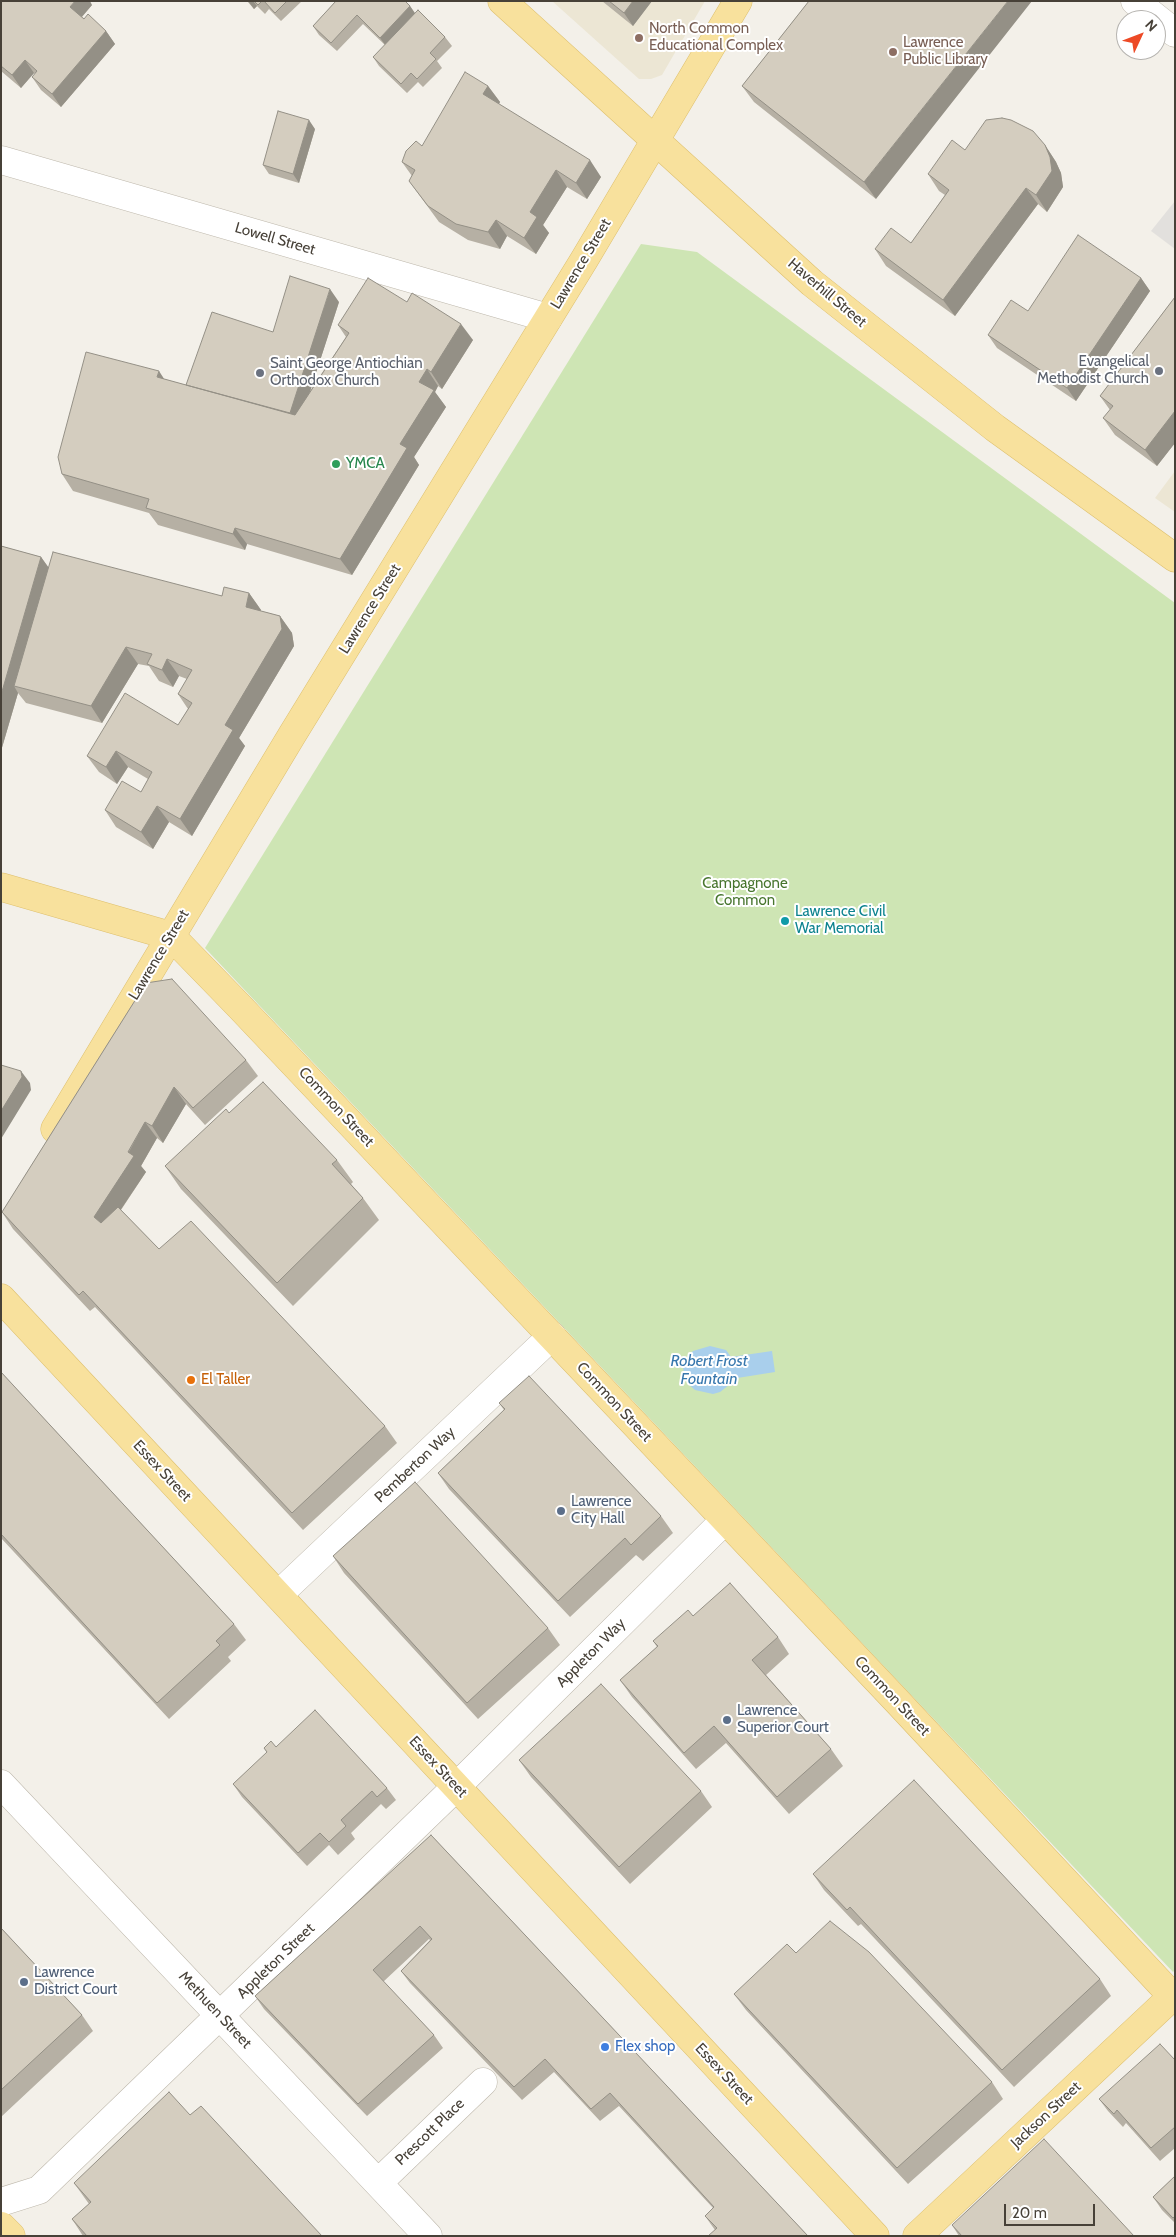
<!DOCTYPE html>
<style>
body{margin:0}
#map{position:relative;width:1176px;height:2237px;overflow:hidden;background:#f3f0e9;font-family:Cabin,sans-serif}
canvas{display:block}
.frame{position:absolute;inset:0;border:2px solid #474138;pointer-events:none}
.north{position:absolute;left:1116px;top:10px;width:50px;height:50px;box-sizing:border-box;background:#fff;border:1px solid #b5b3af;border-radius:50%;rotate:47deg;font-size:14px;font-weight:700;line-height:20px;text-align:center;color:#474138}
.north::after{content:'';display:block;margin:auto;width:18px;height:22px;background:#ed4a26;clip-path:polygon(50% 0,100% 100%,50% 72%,0 100%)}
.scale{position:absolute;left:1004px;top:2204px;width:91px;height:22px;box-sizing:border-box;border:2px solid #474138;border-top:0;padding-left:6px;font-size:15px;line-height:18px;white-space:nowrap;color:#474138;-webkit-text-stroke:4px #fff;paint-order:stroke}
</style>
<div id="map">
<canvas width="1176" height="2237"></canvas>
<div class="frame"></div>
<div class="north">N</div>
<div class="scale">20 m</div>
</div>
<script>
const g = document.querySelector('canvas').getContext('2d');
g.lineJoin = 'round';
function paint(path, color) {
  g.fillStyle = color;
  g.fill(path, 'evenodd');
}
function poly(rows) {
  const path = new Path2D();
  for (const r of rows) {
    path.moveTo(r[0], r[1]);
    for (let i = 2; i < r.length; i += 2) path.lineTo(r[i], r[i + 1]);
  }
  return path;
}
function stroke(path, color, width, dash) {
  g.strokeStyle = color;
  g.lineWidth = width;
  g.lineCap = dash ? 'butt' : 'round';
  g.setLineDash(dash || []);
  g.stroke(path);
}
function label(font, color, halo, rows, align = 'center') {
  g.font = font + ' Cabin,sans-serif';
  g.lineWidth = 4;
  g.setLineDash([]);
  g.textBaseline = 'middle';
  g.strokeStyle = halo;
  g.fillStyle = color;
  for (const [text, x, y, turn = 0] of rows) {
    g.save();
    g.translate(x, y);
    g.rotate((+turn || 0) * Math.PI / 180);
    g.textAlign = isNaN(turn) ? turn : align;
    if (halo) g.strokeText(text, 0, 0);
    g.fillText(text, 0, 0);
    g.restore();
  }
}
paint(poly([
 [552,1,705,1,662,75,651,79,639,79],
 [1175,471,1175,512,1155,498]
]), '#ece6d4');
paint(poly([
 [641,244,697,252,1175,603,1175,1970,1173,1972,205,948]
]), '#cee5b4');
paint(poly([
 [1175,201,1175,249,1151,231]
]), '#e2e0dd');
paint(poly([
 [710,1346,726,1350,731,1357,772,1351,775,1372,731,1379,729,1385,720,1392,713,1394,695,1390,687,1383,683,1368,688,1355,693,1351]
]), '#a9cfec');
const minor = poly([
 [1135,1,1175,33],
 [1,160,548,318],
 [278,1595,552,1336],
 [1,1784,428,2236],
 [378,2183,483,2082],
 [1,2202,39,2190,456,1787,725,1520]
]);
const major = poly([
 [502,1,812,283,995,428,1175,558],
 [1,887,171,936,240,1007,895,1699,1175,1999],
 [55,1129,292,735,584,260,738,1],
 [1,1298,875,2236],
 [1,2226,11,2236],
 [917,2236,1175,1994]
]);
stroke(minor, '#beb8ac', 29);
stroke(major, '#ddbf6d', 29);
stroke(minor, '#fff', 28);
stroke(major, '#f8e19d', 28);
paint(poly([
 [1,1,92,5,82,17,106,31,115,44,61,107,41,90,32,77,35,74,34,73,21,88,1,71],
 [247,1,302,1,281,21,269,9,265,14,257,6,254,9],
 [336,1,410,6,415,13,445,37,452,46,437,61,442,68,423,87,418,82,407,93,379,66,373,57,385,45,363,24,337,51,319,35,313,26],
 [602,1,652,1,633,26],
 [809,1,876,199,754,102,742,86],
 [488,86,500,102,499,104,601,177,587,199,567,187,543,225,549,233,536,254,507,236,500,249,468,240,439,222,409,181,412,176,402,162,422,146],
 [315,129,299,183,269,174,263,165],
 [1045,145,1056,162,1061,173,1063,187,1047,212,1038,204,955,316,886,266,875,249,911,243,945,195,939,191,928,174,965,150],
 [1141,278,1150,291,1076,401,997,348,988,335,1028,311],
 [1175,297,1175,443,1157,466,1115,435,1103,418,1110,410,1100,396],
 [339,302,310,391,346,337,338,325,407,302,473,340,442,389,438,386,435,392,446,407,414,457,419,465,352,575,247,544,245,550,158,525,149,513,73,491,62,474,164,379,186,385,273,332],
 [1,546,41,557,49,568,222,596,249,593,261,610,261,611,280,616,292,633,294,646,239,738,245,746,192,836,169,822,153,849,116,827,105,810,141,792,148,779,128,767,117,784,99,772,87,756,178,725,188,709,178,694,187,679,179,676,173,687,159,681,149,666,138,664,102,723,26,703,18,693,1,751],
 [146,983,246,1060,258,1076,205,1125,186,1104,163,1143,157,1138,141,1166,146,1172,121,1210,159,1249,385,1426,397,1443,303,1530,95,1307,90,1311,13,1229,2,1212],
 [229,1113,337,1160,353,1182,351,1184,363,1198,379,1220,293,1306,181,1189,165,1166],
 [1,1372,234,1624,246,1640,228,1657,231,1661,169,1719,1,1538],
 [499,1403,661,1516,673,1533,643,1561,636,1555,570,1617,449,1489,438,1473,504,1410],
 [333,1556,548,1628,560,1645,478,1719,344,1573],
 [693,1616,778,1637,789,1654,766,1675,831,1749,843,1766,789,1814,726,1743,696,1769,632,1697,620,1680,657,1647,653,1641],
 [276,1747,387,1788,396,1800,386,1809,381,1804,351,1833,355,1839,338,1855,329,1845,307,1866,242,1797,233,1784,267,1753,264,1748],
 [519,1760,701,1791,712,1807,630,1884,531,1777],
 [431,1835,808,2236,715,2230,705,2216,713,2208,619,2106,600,2121,554,2072,522,2100,410,1983,401,1971,430,1940,429,1939,383,1982,434,2035,443,2048,367,2116,264,2009,255,1996],
 [813,1874,1100,1979,1111,1996,1014,2087,861,1924,858,1926,824,1890],
 [1,1928,82,2015,93,2031,1,2117],
 [796,1953,992,2082,1003,2099,908,2184,746,2010,734,1994],
 [1175,2060,1175,2148,1160,2161,1126,2123,1123,2127,1108,2111,1099,2099],
 [190,2115,322,2236,83,2236,72,2219,89,2204,74,2183],
 [1175,2176,1175,2223,1162,2210,1153,2197],
 [952,2225,1134,2236,959,2236]
]), '#b6b0a4');
paint(poly([
 [75,1,90,1,92,5,79,20,70,7],
 [248,1,253,1,257,6,254,9],
 [633,1,652,1,633,26,624,13],
 [1008,1,1032,1,876,199,864,182],
 [410,6,416,15,386,46,380,38],
 [106,31,115,44,61,107,52,94],
 [25,60,34,73,21,88,12,75],
 [488,86,500,102,495,110,483,94],
 [309,120,315,129,299,183,293,174],
 [1045,145,1056,162,1061,173,1063,187,1047,212,1036,195],
 [590,160,601,177,587,199,576,183],
 [556,170,567,187,543,225,549,233,536,254,524,238,530,212],
 [1026,188,1038,204,955,316,943,300],
 [496,220,507,236,500,249,488,232],
 [1141,278,1150,291,1076,401,1067,388],
 [330,289,339,302,298,429,289,416],
 [461,324,473,340,442,389,431,372],
 [427,369,438,386,435,392,446,407,414,457,419,465,352,575,340,559,400,444,419,382],
 [159,371,170,388,157,377],
 [1175,411,1175,443,1157,466,1145,450],
 [235,528,247,544,245,550,233,534],
 [41,557,53,574,14,686,18,693,1,751,1,695],
 [249,593,261,610,257,624,246,607],
 [280,616,292,633,294,646,239,738,245,746,192,836,180,819,225,725],
 [126,647,138,664,102,723,91,706],
 [167,659,179,676,173,687,162,670],
 [116,751,128,767,117,784,106,767],
 [157,806,169,822,153,849,141,832],
 [21,1071,30,1083,31,1090,1,1139,1,1111],
 [174,1087,186,1104,163,1143,152,1126],
 [145,1122,157,1138,141,1166,146,1172,105,1233,94,1217]
]), '#949086');
const building = poly([
 [1,1,75,1,70,7,84,19,88,14,106,31,52,94,32,77,37,71,25,60,12,75,1,66,1,1],
 [254,1,262,1,258,5,254,1],
 [264,1,287,1,275,13,264,1],
 [336,1,405,1,410,6,380,38,357,15,331,43,313,26,336,1],
 [609,1,633,1,624,13,609,1],
 [809,1,1008,1,864,182,742,86,809,1],
 [418,10,445,37,430,53,436,59,417,79,411,73,401,84,373,57,418,10],
 [465,72,488,86,483,94,590,160,576,183,556,170,530,212,537,217,524,238,496,220,488,232,456,224,428,206,409,181,415,170,402,162,406,151,416,141,422,146,465,72],
 [278,111,309,120,293,174,263,165,278,111],
 [1002,118,1011,120,1033,131,1045,145,1050,157,1052,171,1036,195,1026,188,943,300,875,249,891,228,911,243,949,190,928,174,952,140,965,150,986,120,1002,118],
 [1078,235,1141,278,1067,388,988,335,1011,300,1028,311,1078,235],
 [290,276,330,289,290,413,186,385,212,312,273,332,290,276],
 [368,278,407,302,412,293,461,324,431,372,427,369,419,382,434,390,400,444,407,448,340,559,235,528,233,534,146,508,149,499,62,474,58,457,86,352,159,371,157,377,295,415,349,333,338,325,368,278],
 [1175,297,1175,411,1145,450,1103,418,1113,406,1100,396,1175,297],
 [1,546,41,557,1,695,1,546],
 [53,552,222,596,224,587,249,593,246,607,280,616,282,629,225,725,233,730,180,819,157,806,141,832,105,810,122,781,141,792,152,772,116,751,106,767,87,756,125,693,178,725,192,703,178,694,192,670,167,659,162,670,147,664,152,654,126,647,91,706,14,686,53,552],
 [172,979,246,1060,193,1108,174,1087,152,1126,145,1122,128,1152,134,1156,94,1217,101,1223,118,1207,159,1249,191,1221,385,1426,292,1513,83,1291,79,1295,2,1212,146,983,172,979],
 [1,1065,21,1071,22,1077,1,1111,1,1065],
 [263,1082,337,1160,332,1164,363,1198,277,1283,165,1166,226,1109,229,1113,263,1082],
 [1,1372,234,1624,216,1641,220,1645,157,1703,1,1534,1,1372],
 [529,1376,661,1516,631,1545,625,1538,558,1601,438,1473,505,1409,499,1403,529,1376],
 [415,1482,548,1628,467,1703,333,1556,415,1482],
 [730,1583,778,1637,752,1660,831,1749,777,1797,714,1726,684,1753,620,1680,658,1646,653,1641,688,1610,693,1616,730,1583],
 [601,1684,701,1791,619,1867,519,1760,601,1684],
 [315,1710,387,1788,377,1797,372,1791,341,1820,346,1826,329,1842,320,1833,298,1853,233,1784,267,1752,264,1748,271,1741,276,1747,315,1710],
 [914,1780,1100,1979,1002,2070,850,1907,847,1910,813,1874,914,1780],
 [431,1835,808,2236,708,2236,717,2228,705,2216,714,2207,610,2093,591,2109,545,2059,514,2087,401,1971,432,1939,420,1926,373,1970,434,2035,358,2104,255,1996,431,1835],
 [830,1921,869,1952,992,2082,897,2168,734,1994,787,1944,796,1953,830,1921],
 [1,1928,82,2015,1,2090,1,1928],
 [1160,2044,1175,2060,1175,2127,1151,2148,1117,2110,1114,2114,1099,2099,1160,2044],
 [169,2092,190,2115,201,2106,322,2236,87,2236,72,2219,91,2202,74,2183,169,2092],
 [1044,2139,1134,2236,962,2236,952,2225,1044,2139],
 [1175,2176,1175,2216,1173,2218,1153,2197,1175,2176]
]);
paint(building, '#d4cdbf');
stroke(building, '#949086', 1);
for (const [x, y, r, color] of [
 [639,38,5,"#8d6e63"],
 [893,52,5,"#8d6e63"],
 [1159,371,5,"#6b7280"],
 [260,373,5,"#6b7280"],
 [336,464,5,"#2e9e5b"],
 [785,921,5,"#0f9aa8"],
 [191,1380,5,"#e8710a"],
 [561,1511,5,"#5c6f8a"],
 [727,1720,5,"#5c6f8a"],
 [24,1982,5,"#5c6f8a"],
 [605,2047,5,"#3f7fe0"]
]) {
  const dot = new Path2D();
  dot.arc(x, y, r, 0, 2 * Math.PI);
  g.fillStyle = color;
  g.fill(dot);
  stroke(dot, '#fff', 2);
}
label('15px', '#785e54', '#fff', [
 ["North Common",649,29],
 ["Educational Complex",649,46],
 ["Lawrence",903,43],
 ["Public Library",903,60]
], 'left');
label('15px', '#474138', '#fff', [
 ["Lowell Street",275,239,16],
 ["Lawrence Street",581,264,-59],
 ["Haverhill Street",827,293,40],
 ["Lawrence Street",370,609,-58],
 ["Lawrence Street",159,955,-59],
 ["Common Street",336,1107,47],
 ["Common Street",614,1402,47],
 ["Pemberton Way",415,1465,-43],
 ["Essex Street",162,1471,47],
 ["Appleton Way",591,1653,-45],
 ["Common Street",892,1696,47],
 ["Essex Street",438,1767,47],
 ["Appleton Street",276,1961,-44],
 ["Methuen Street",215,2010,47],
 ["Essex Street",724,2074,47],
 ["Jackson Street",1046,2115,-43],
 ["Prescott Place",430,2132,-44]
]);
label('15px', '#5b616d', '#fff', [
 ["Evangelical",1149,362],
 ["Methodist Church",1149,379],
 ["Saint George Antiochian",270,364,"left"],
 ["Orthodox Church",270,381,"left"]
], 'right');
label('15px', '#27864d', '#fff', [
 ["YMCA",346,464]
], 'left');
label('15px', '#47752e', '#fff', [
 ["Campagnone",745,884],
 ["Common",745,901]
]);
label('15px', '#0d838f', '#fff', [
 ["Lawrence Civil",795,912],
 ["War Memorial",795,929]
], 'left');
label('15px', '#c56008', '#fff', [
 ["El Taller",201,1380]
], 'left');
label('15px', '#4e5e75', '#fff', [
 ["Lawrence",571,1502],
 ["City Hall",571,1519],
 ["Lawrence",737,1711],
 ["Superior Court",737,1728],
 ["Lawrence",34,1973],
 ["District Court",34,1990]
], 'left');
label('15px', '#366cbe', '#fff', [
 ["Flex shop",615,2047]
], 'left');
label('italic 16px', '#3777ad', '#fff', [
 ["Robert Frost",709,1361],
 ["Fountain",709,1379]
]);
</script>
